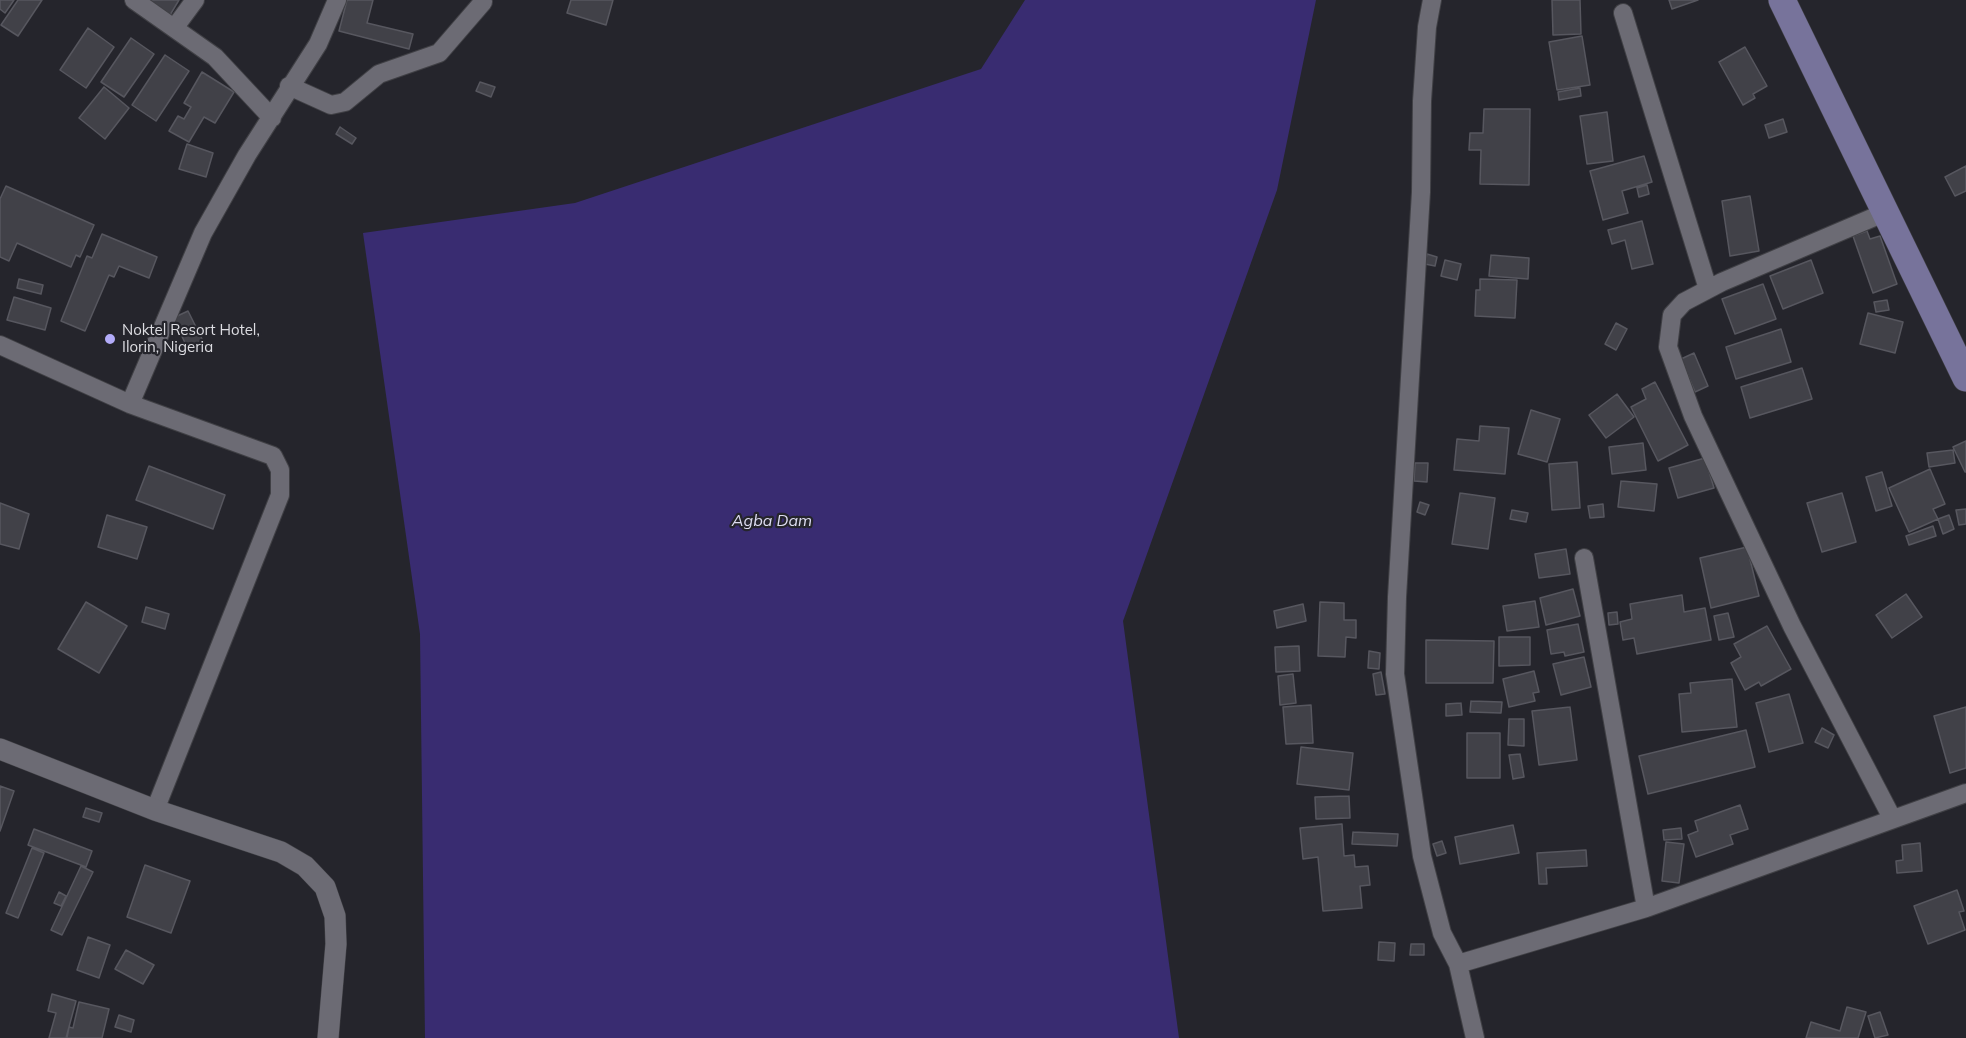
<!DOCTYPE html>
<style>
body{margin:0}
canvas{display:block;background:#25252c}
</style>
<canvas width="1966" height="1038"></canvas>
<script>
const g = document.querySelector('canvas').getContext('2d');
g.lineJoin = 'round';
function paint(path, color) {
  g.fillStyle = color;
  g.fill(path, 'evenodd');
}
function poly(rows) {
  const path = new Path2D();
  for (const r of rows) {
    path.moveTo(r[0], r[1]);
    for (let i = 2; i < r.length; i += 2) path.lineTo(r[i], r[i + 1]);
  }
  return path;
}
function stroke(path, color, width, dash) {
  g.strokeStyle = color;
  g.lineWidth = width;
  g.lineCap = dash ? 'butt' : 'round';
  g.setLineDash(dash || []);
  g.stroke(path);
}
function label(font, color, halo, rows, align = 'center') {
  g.font = font + ' Mulish,sans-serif';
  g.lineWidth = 4.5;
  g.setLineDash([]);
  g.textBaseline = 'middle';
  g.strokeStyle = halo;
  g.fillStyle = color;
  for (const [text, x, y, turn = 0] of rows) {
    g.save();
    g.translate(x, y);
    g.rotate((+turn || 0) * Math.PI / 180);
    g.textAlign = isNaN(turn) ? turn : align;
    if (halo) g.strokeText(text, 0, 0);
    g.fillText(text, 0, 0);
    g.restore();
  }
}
paint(poly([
 [1025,0,1316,0,1277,190,1123,621,1179,1038,425,1038,420,634,363,233,575,203,981,69]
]), '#392c71');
const building = poly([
 [0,0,14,0,5,13,0,9,0,0],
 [18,0,42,0,18,36,1,25,18,0],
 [151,0,179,0,170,15,150,2,151,0],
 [347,0,373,0,367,23,413,34,409,49,339,31,347,0],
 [571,0,613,0,606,25,567,13,571,0],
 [1552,0,1580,0,1581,34,1553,35,1552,0],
 [1669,0,1698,0,1672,9,1669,0],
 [88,28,114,47,86,88,60,70,88,28],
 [1582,36,1590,85,1557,90,1549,42,1582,36],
 [131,38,154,54,124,97,101,82,131,38],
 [1745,47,1767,86,1753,94,1755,98,1743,105,1719,62,1745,47],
 [165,55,189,71,156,121,132,105,165,55],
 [202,72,234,92,215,123,204,117,189,142,169,131,178,116,184,119,191,107,184,103,202,72],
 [480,82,495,87,491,97,476,91,480,82],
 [104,87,129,108,105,139,79,118,104,87],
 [1580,88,1581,96,1559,100,1558,92,1580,88],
 [1484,109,1530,109,1529,185,1480,184,1481,150,1469,150,1470,133,1483,133,1484,109],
 [1607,112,1613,161,1587,164,1580,116,1607,112],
 [1783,119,1787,132,1769,138,1765,125,1783,119],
 [340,127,356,138,352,144,336,134,340,127],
 [187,144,213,153,206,177,179,169,187,144],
 [1644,156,1652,182,1622,191,1628,213,1603,220,1590,171,1644,156],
 [1966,166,1966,191,1955,196,1945,177,1966,166],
 [1647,185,1649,194,1639,197,1637,188,1647,185],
 [6,186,94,225,80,257,76,255,71,267,17,243,9,261,0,257,0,199,6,186],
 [1750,196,1759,251,1730,256,1722,201,1750,196],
 [1642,221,1653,264,1632,269,1625,240,1612,244,1608,230,1642,221],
 [1867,231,1870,239,1880,236,1897,284,1873,293,1853,236,1867,231],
 [102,234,157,257,149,278,119,266,114,277,109,275,85,331,61,321,87,256,92,258,102,234],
 [1427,254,1437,257,1435,266,1425,264,1427,254],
 [1491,255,1529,258,1528,279,1489,276,1491,255],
 [1445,260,1461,264,1457,280,1441,276,1445,260],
 [1811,260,1823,293,1783,309,1770,276,1811,260],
 [19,279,43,285,41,294,17,288,19,279],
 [1480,279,1517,280,1515,318,1475,316,1476,290,1480,290,1480,279],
 [1763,284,1776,319,1735,334,1722,299,1763,284],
 [14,297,51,308,45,330,7,320,14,297],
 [1887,300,1889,310,1876,312,1874,302,1887,300],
 [188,311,205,345,190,353,173,318,188,311],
 [1868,313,1903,322,1895,353,1860,344,1868,313],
 [1616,323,1627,329,1616,350,1605,344,1616,323],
 [1781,329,1791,362,1736,379,1726,347,1781,329],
 [1694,353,1708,386,1695,392,1681,359,1694,353],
 [1802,368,1812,399,1750,418,1741,387,1802,368],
 [1655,382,1688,445,1658,461,1631,407,1646,399,1642,389,1655,382],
 [1617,394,1634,417,1606,438,1589,415,1617,394],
 [1531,410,1560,419,1547,462,1518,454,1531,410],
 [1480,426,1509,428,1505,474,1454,470,1457,439,1479,441,1480,426],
 [1966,441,1966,472,1965,472,1953,447,1966,441],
 [1643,443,1646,470,1612,474,1609,447,1643,443],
 [1953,450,1955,463,1929,467,1927,453,1953,450],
 [1705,458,1714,488,1678,498,1669,468,1705,458],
 [1577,462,1580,508,1552,510,1549,464,1577,462],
 [1415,463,1428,463,1427,482,1414,481,1415,463],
 [149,466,225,495,213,529,136,500,149,466],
 [1930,469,1945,504,1933,509,1938,519,1909,532,1889,488,1930,469],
 [1882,472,1892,506,1876,511,1866,477,1882,472],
 [1621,481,1657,484,1654,511,1618,507,1621,481],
 [1460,493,1495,498,1488,549,1452,544,1460,493],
 [1842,493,1856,542,1822,552,1807,503,1842,493],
 [1420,502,1429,505,1425,515,1417,512,1420,502],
 [0,503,29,514,19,549,0,544,0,503],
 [1603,504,1604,517,1590,518,1588,506,1603,504],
 [1966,509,1966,524,1959,525,1956,510,1966,509],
 [1512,510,1528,513,1526,522,1510,519,1512,510],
 [107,515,147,527,137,559,98,547,107,515],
 [1949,515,1954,529,1943,534,1938,519,1949,515],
 [1933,526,1936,536,1909,545,1906,536,1933,526],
 [1747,547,1759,596,1711,608,1700,558,1747,547],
 [1566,549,1570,574,1539,578,1535,554,1566,549],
 [1573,589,1580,616,1546,625,1540,598,1573,589],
 [1906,594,1922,617,1892,638,1876,615,1906,594],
 [1682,595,1684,612,1705,608,1711,640,1637,654,1634,638,1623,640,1620,622,1632,619,1630,604,1682,595],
 [1535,601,1539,627,1507,631,1503,606,1535,601],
 [86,602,127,626,99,673,58,649,86,602],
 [1320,602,1344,603,1344,620,1356,620,1356,638,1346,637,1345,657,1318,656,1320,602],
 [1303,604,1306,621,1277,628,1274,611,1303,604],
 [146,607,169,614,165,629,142,622,146,607],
 [1617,612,1618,624,1609,625,1608,613,1617,612],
 [1728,613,1734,637,1719,640,1714,616,1728,613],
 [1578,624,1584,652,1565,656,1564,652,1551,654,1547,630,1578,624],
 [1767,626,1791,669,1761,686,1759,682,1745,690,1731,663,1741,657,1734,644,1767,626],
 [1499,637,1530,637,1530,665,1499,666,1499,637],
 [1426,640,1494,641,1493,683,1426,683,1426,640],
 [1299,646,1300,671,1276,672,1275,647,1299,646],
 [1369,651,1380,653,1379,669,1368,668,1369,651],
 [1584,657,1591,687,1561,695,1553,664,1584,657],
 [1534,671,1539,692,1533,693,1535,701,1509,707,1503,679,1534,671],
 [1381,672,1385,694,1376,695,1373,674,1381,672],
 [1293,674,1296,703,1280,705,1278,676,1293,674],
 [1732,679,1737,727,1682,732,1679,694,1691,693,1690,683,1732,679],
 [1789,694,1803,743,1769,752,1756,703,1789,694],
 [1471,701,1502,702,1501,713,1470,712,1471,701],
 [1461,703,1462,715,1446,716,1446,704,1461,703],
 [1311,705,1313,743,1286,744,1283,707,1311,705],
 [1570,707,1577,760,1539,765,1532,711,1570,707],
 [1966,707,1966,768,1950,773,1934,716,1966,707],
 [1509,719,1524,719,1524,746,1508,745,1509,719],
 [1822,728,1834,735,1828,748,1815,742,1822,728],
 [1746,730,1755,767,1648,794,1639,756,1746,730],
 [1467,733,1500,733,1500,778,1467,778,1467,733],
 [1301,747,1353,753,1349,790,1297,784,1301,747],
 [1520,754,1524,777,1513,779,1509,755,1520,754],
 [0,786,14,791,0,831,0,786],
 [1349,796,1350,818,1316,819,1315,797,1349,796],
 [1740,805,1748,829,1730,835,1733,844,1696,857,1688,835,1698,831,1695,821,1740,805],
 [86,808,102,813,99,822,83,817,86,808],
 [1342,824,1344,856,1354,855,1355,867,1368,866,1370,885,1360,886,1362,908,1323,911,1318,857,1303,859,1300,828,1342,824],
 [1513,825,1519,853,1460,864,1455,837,1513,825],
 [1681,828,1682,839,1664,840,1663,830,1681,828],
 [34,829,92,851,86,867,28,845,34,829],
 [1353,832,1398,834,1397,846,1352,844,1353,832],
 [1442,841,1446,853,1437,856,1433,844,1442,841],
 [1666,842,1684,844,1679,883,1662,881,1666,842],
 [1920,843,1922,871,1897,873,1896,861,1903,860,1902,845,1920,843],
 [32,848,44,853,18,918,6,913,32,848],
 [1586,850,1587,866,1546,868,1547,884,1539,884,1537,853,1586,850],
 [145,865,190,881,171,933,127,917,145,865],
 [81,866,93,872,62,935,51,930,81,866],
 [1957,890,1964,911,1959,912,1965,930,1928,944,1914,906,1957,890],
 [59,892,66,896,61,906,54,903,59,892],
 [88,937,110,945,99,978,77,970,88,937],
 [1379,942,1395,943,1394,961,1378,960,1379,942],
 [1411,944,1424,944,1424,955,1410,955,1411,944],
 [126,950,154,965,143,984,115,969,126,950],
 [52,994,76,1001,66,1038,49,1038,56,1013,48,1011,52,994],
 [79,1002,109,1009,102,1038,67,1038,69,1027,73,1028,79,1002],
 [1847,1007,1866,1012,1858,1038,1806,1038,1811,1022,1840,1031,1847,1007],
 [1880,1012,1888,1035,1875,1038,1868,1016,1880,1012],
 [119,1015,134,1020,131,1032,115,1027,119,1015]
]);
paint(building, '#414148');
stroke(building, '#57575f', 1.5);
const minor = poly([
 [134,0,215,57,272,118],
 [1432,0,1427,27,1422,101,1421,192,1397,597,1395,674,1422,856,1442,933,1458,964,1475,1038],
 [1623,13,1708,289],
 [175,27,195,0],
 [289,86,331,105,345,102,379,74,439,53,483,2],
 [1886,212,1722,282,1684,302,1672,315,1668,347,1693,416,1792,626,1892,818],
 [0,345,130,404,273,456,280,470,280,495,155,810],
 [130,404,203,233,247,155,318,44,337,0],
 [1584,558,1646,908],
 [1458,964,1646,908,1966,793]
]);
const tertiary = poly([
 [0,749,155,810,281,852,305,866,325,887,335,916,336,944,328,1038]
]);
const primary = poly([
 [1782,0,1966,378]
]);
stroke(minor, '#404045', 20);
stroke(tertiary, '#404045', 22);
stroke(primary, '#404045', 28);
stroke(minor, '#6c6b74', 18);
stroke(tertiary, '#6c6b74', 21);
stroke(primary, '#77739b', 27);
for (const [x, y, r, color] of [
 [110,339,6,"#b3acf9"]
]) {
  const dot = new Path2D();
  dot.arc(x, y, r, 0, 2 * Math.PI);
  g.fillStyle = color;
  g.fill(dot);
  stroke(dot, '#25252c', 2);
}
label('15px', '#dddde2', '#25252c', [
 ["Noktel Resort Hotel,",122,330],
 ["Ilorin, Nigeria",122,347]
], 'left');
label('italic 16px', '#dddcf1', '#25252c', [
 ["Agba Dam",772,521]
]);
</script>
